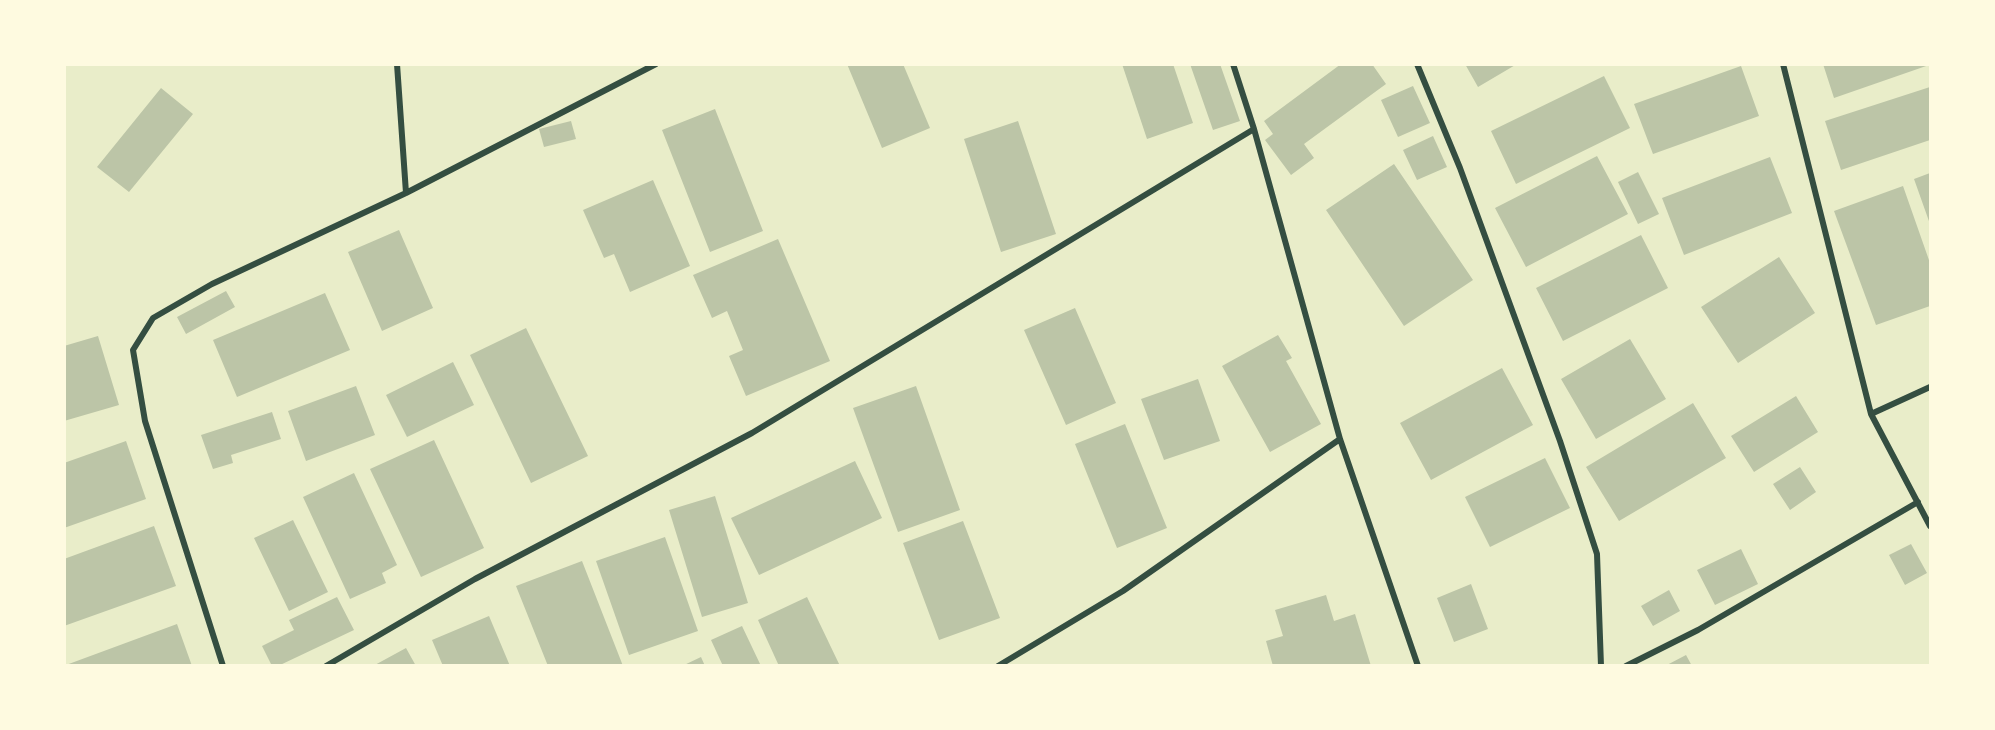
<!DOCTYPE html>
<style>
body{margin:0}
#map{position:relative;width:1995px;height:730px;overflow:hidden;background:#e9edc9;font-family:"Public Sans",sans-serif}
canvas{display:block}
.frame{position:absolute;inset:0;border:66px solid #fefae0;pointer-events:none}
</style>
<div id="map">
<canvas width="1995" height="730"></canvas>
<div class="frame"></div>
</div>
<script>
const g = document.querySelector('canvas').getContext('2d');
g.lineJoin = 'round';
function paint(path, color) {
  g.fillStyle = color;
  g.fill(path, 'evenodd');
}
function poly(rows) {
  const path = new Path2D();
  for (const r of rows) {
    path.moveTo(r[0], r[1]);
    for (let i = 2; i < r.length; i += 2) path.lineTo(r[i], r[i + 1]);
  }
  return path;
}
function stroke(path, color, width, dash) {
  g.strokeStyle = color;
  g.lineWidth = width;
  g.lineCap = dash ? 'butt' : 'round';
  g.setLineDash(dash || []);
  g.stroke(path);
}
paint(poly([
 [847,64,903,64,930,128,882,148],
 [1122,64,1173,64,1193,123,1147,139],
 [1190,64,1220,64,1240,121,1213,130],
 [1341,64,1372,64,1386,84,1304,144,1314,158,1291,175,1265,140,1273,134,1264,121],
 [1465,64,1517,64,1478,87],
 [1823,64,1929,64,1929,65,1834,98],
 [1741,66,1759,116,1653,154,1634,104],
 [1604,76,1630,128,1516,184,1491,131],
 [1413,86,1430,123,1398,137,1381,100],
 [1930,87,1930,140,1841,170,1825,121],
 [161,88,193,114,129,192,97,167],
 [715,109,763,231,710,252,662,130],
 [571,121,576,139,544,147,539,129],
 [1018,121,1056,234,1001,252,964,139],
 [1433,136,1447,167,1417,180,1403,150],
 [1597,156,1628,214,1526,267,1495,208],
 [1770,157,1792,213,1684,255,1662,198],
 [1394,164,1473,280,1404,326,1326,210],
 [1638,172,1659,214,1638,224,1618,182],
 [1930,173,1930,224,1914,179],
 [653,180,690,266,630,292,614,254,604,258,583,210],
 [1903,186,1930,263,1930,306,1876,325,1834,211],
 [399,230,433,308,382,331,348,252],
 [1641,235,1668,288,1563,341,1536,288],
 [778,239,830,361,746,396,729,356,743,350,727,311,712,318,693,275],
 [1779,257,1815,313,1738,363,1701,307],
 [226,291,235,307,186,334,177,317],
 [325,293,350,350,237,397,213,340],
 [1075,308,1116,403,1066,425,1024,330],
 [526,328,588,456,531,483,470,355],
 [1278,335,1292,358,1286,361,1321,424,1270,452,1222,366],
 [98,336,119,405,64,421,64,346],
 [1630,339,1666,399,1596,439,1561,379],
 [453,362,474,405,407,437,386,395],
 [1502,368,1533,425,1431,480,1400,423],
 [1198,379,1220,441,1164,460,1141,399],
 [356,386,375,435,306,461,288,411],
 [916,386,960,510,898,532,853,408],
 [1796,396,1818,432,1754,472,1731,436],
 [1693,403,1726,458,1619,521,1586,467],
 [272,412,281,439,231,455,233,463,213,469,201,435],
 [1125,424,1167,528,1117,548,1075,444],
 [434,440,484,548,421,577,370,469],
 [126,441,146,499,64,528,64,463],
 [1545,458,1570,508,1490,547,1465,497],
 [855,461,882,518,759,575,731,518],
 [1800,467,1816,492,1790,510,1773,484],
 [354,473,397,565,382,573,386,583,350,599,303,497],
 [715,496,748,603,702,617,669,510],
 [293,520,328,592,289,611,254,538],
 [963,521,1000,618,939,640,903,543],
 [154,526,176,586,64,626,64,559],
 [665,537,698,631,629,655,596,561],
 [1911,544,1927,573,1905,585,1889,555],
 [1741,549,1758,584,1715,605,1697,570],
 [582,561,623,666,548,666,516,586],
 [1471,584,1488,629,1454,642,1437,598],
 [1669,590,1680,611,1653,626,1641,606],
 [1326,595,1334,621,1355,614,1371,666,1273,666,1266,641,1283,636,1275,610],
 [337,597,354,630,278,666,272,666,262,646,294,630,289,620],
 [807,597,840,666,779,666,758,620],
 [489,616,510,666,443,666,432,640],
 [177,624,192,666,66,666,66,665],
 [742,626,761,666,723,666,711,640],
 [406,648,416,666,373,666],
 [1686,655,1692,666,1665,666],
 [701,657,705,666,682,666]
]), '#bcc5a7');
stroke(poly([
 [397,64,406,193],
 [1233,64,1254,129,1340,439,1418,666],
 [1417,64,1460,168,1560,441,1597,554,1601,666],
 [1783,64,1871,414,1930,526],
 [1871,414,1930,387],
 [223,666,145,421,133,350,153,318,212,284,406,193,656,64],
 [326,666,475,579,752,433,1254,129],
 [998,666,1123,591,1340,439],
 [1626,666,1698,630,1918,502]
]), '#344e41', 6);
</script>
